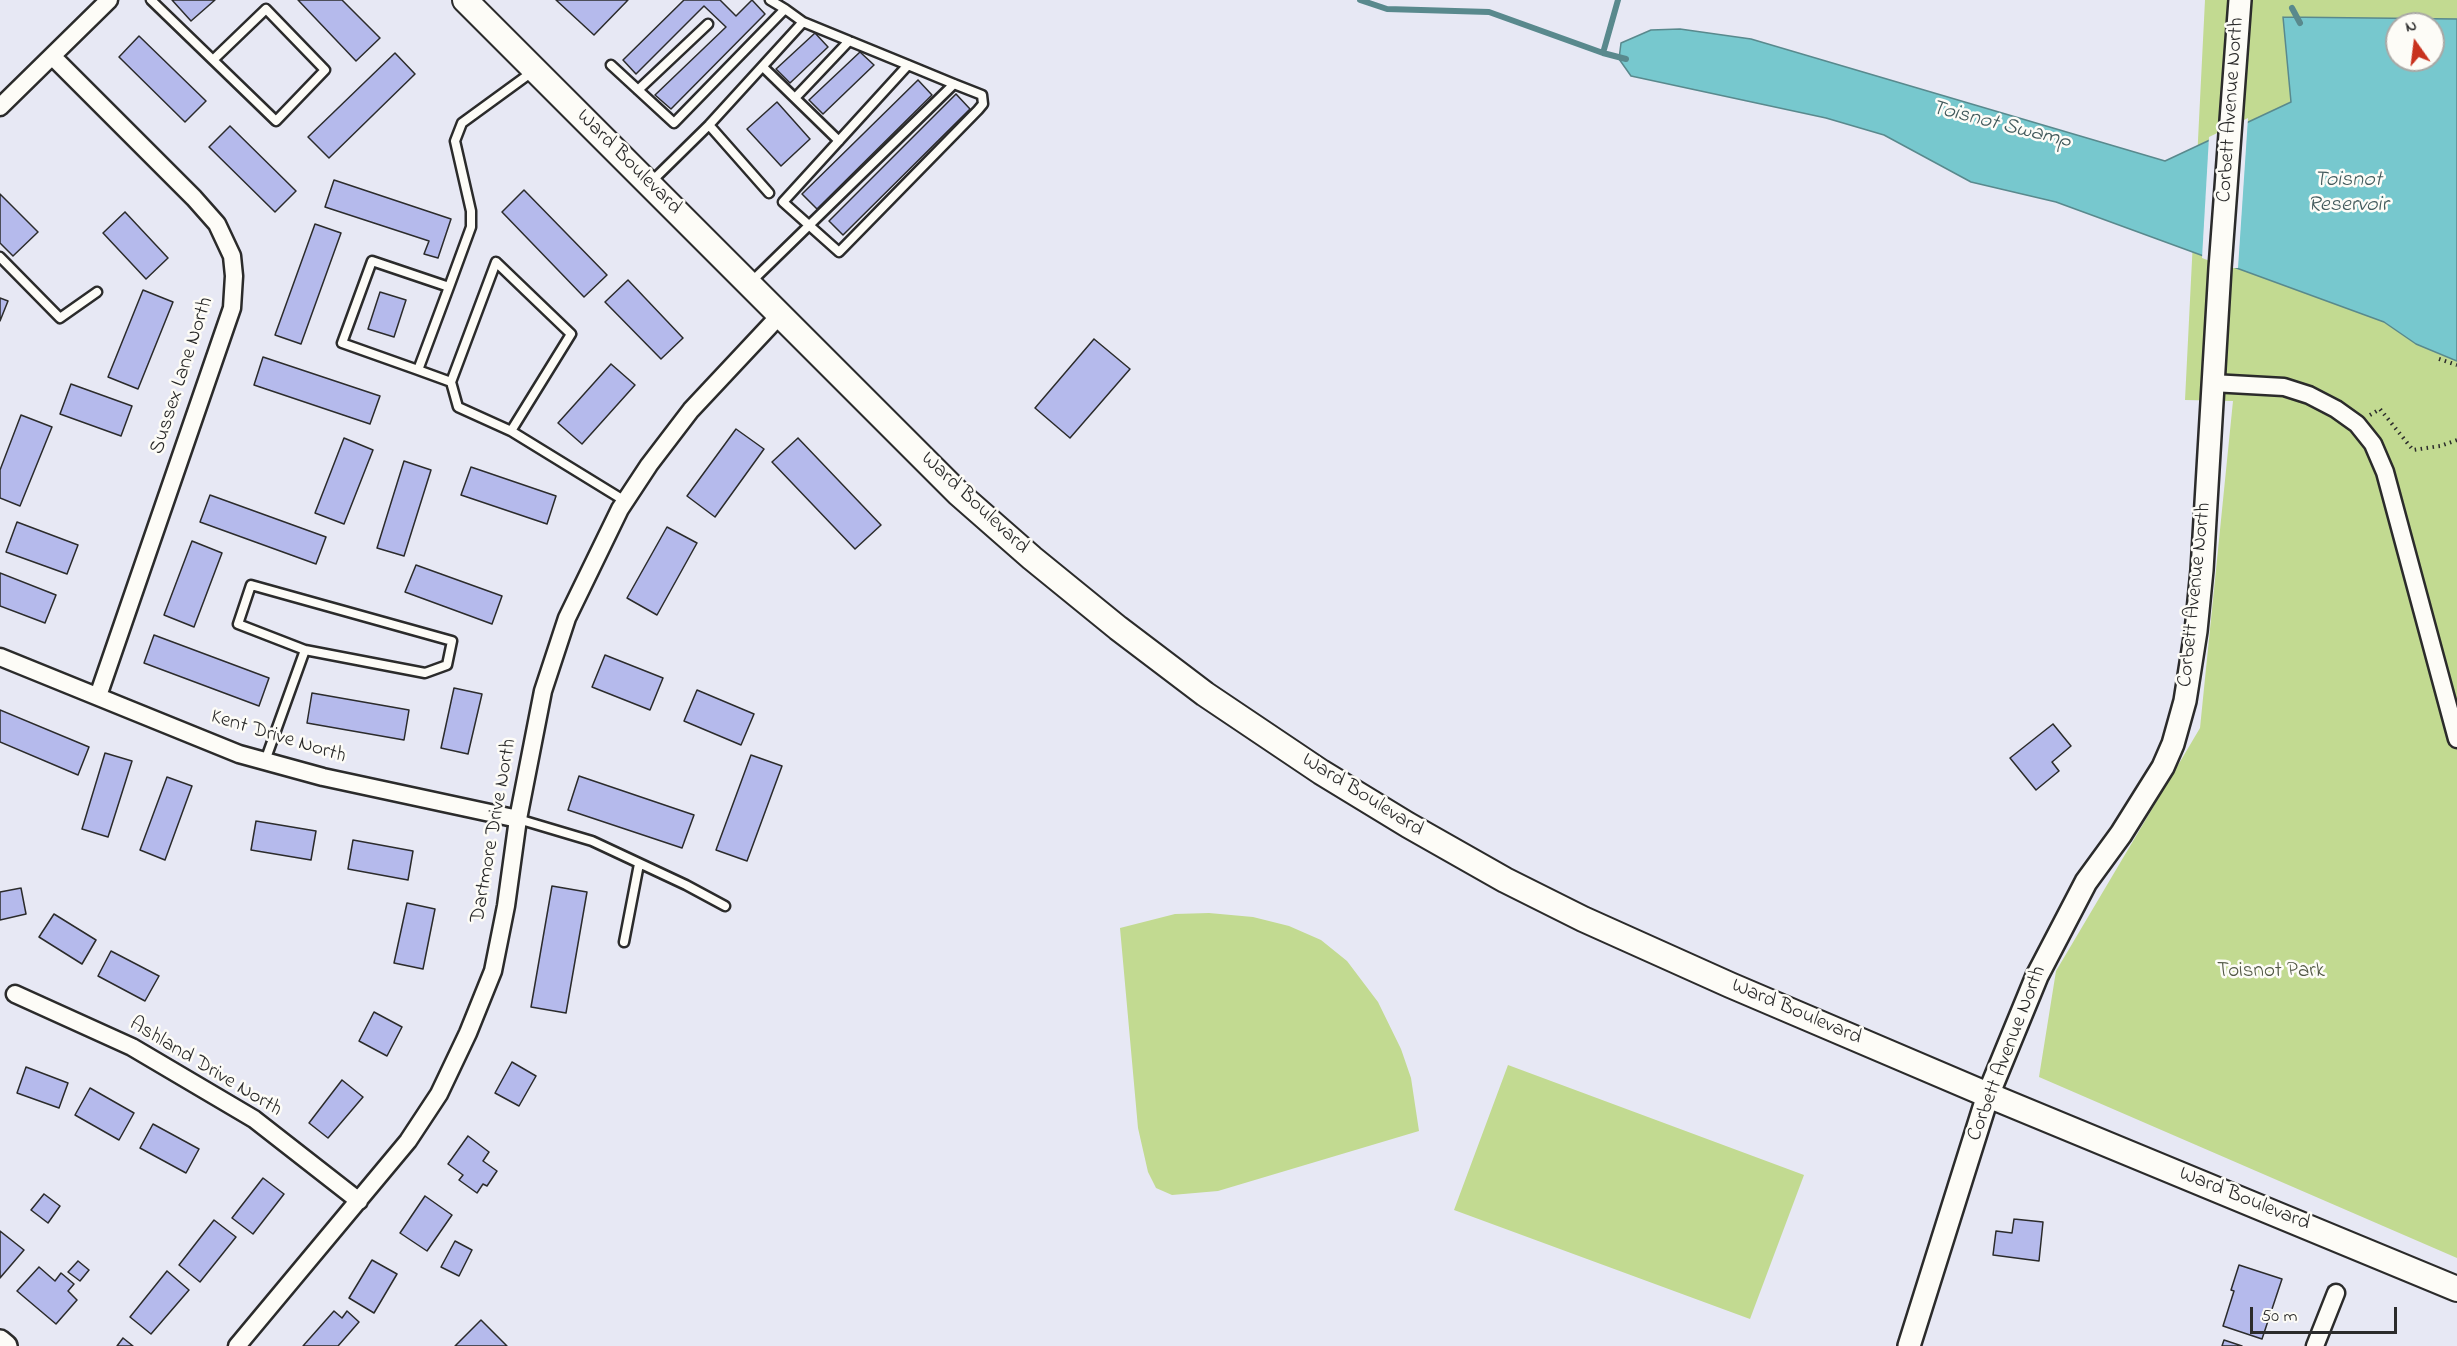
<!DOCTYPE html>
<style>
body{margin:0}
#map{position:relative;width:2457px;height:1346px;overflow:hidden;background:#e7e8f4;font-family:"Indie Flower",sans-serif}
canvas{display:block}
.north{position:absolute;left:2385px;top:12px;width:60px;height:60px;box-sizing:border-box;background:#fdfcf7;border:2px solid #a9a8a5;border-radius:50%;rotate:346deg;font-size:16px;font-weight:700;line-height:24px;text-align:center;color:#2b2b2b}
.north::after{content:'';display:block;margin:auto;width:21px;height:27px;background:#c8321e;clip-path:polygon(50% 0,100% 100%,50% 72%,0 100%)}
.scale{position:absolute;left:2250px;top:1307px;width:147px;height:27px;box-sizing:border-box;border:3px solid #2b2b2b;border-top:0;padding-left:8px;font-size:18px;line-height:21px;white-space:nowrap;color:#2b2b2b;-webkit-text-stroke:4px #fdfcf7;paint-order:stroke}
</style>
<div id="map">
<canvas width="2457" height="1346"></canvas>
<div class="north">N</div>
<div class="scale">50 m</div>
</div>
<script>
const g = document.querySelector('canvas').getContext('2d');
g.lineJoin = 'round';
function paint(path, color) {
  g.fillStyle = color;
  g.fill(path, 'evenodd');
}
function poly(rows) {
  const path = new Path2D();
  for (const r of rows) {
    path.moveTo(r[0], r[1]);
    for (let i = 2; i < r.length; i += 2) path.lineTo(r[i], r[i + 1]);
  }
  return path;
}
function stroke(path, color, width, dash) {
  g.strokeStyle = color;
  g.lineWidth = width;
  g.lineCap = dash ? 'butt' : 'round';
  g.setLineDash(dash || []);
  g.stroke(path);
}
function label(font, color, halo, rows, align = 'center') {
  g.font = font + ' "Indie Flower",sans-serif';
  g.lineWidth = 5;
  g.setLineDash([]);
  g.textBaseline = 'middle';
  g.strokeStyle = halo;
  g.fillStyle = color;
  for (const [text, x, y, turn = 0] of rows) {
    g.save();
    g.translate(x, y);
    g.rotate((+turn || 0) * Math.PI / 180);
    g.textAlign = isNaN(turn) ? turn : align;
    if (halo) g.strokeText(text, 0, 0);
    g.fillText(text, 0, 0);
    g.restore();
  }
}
paint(poly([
 [2205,0,2457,0,2457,1258,2039,1077,2056,971,2200,728,2233,401,2185,400],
 [2397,24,2433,24,2433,60,2397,60],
 [1209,913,1253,917,1289,926,1321,940,1347,961,1378,1002,1401,1049,1411,1078,1419,1131,1218,1191,1172,1195,1156,1188,1148,1172,1138,1128,1120,928,1175,914],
 [1508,1065,1804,1175,1750,1319,1454,1210]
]), '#c2da91');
const water = poly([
 [2283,17,2457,19,2457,361,2416,344,2384,322,2056,202,1971,182,1884,135,1826,118,1631,76,1619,59,1621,43,1651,30,1680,29,1751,39,2165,161,2291,102,2283,17],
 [2397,24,2433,24,2433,60,2397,60,2397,24]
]);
paint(water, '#77c8ce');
stroke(water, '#59898d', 1.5);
paint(poly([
 [2248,118,2238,268,2229,268,2202,258,2209,137]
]), '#e7e8f4');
stroke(poly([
 [1360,0,1387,9,1489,12,1603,53,1626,59],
 [2292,8,2300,23],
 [1603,53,1618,0]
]), '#59898d', 6);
const building = poly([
 [172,0,215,0,191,21,172,0],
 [298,0,342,0,380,38,356,61,298,0],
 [556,0,628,0,594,35,556,0],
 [684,0,720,0,736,16,752,0,765,14,671,109,655,95,726,27,704,6,636,74,623,60,684,0],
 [815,33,828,47,790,83,776,69,815,33],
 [139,36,206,101,185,122,119,57,139,36],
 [860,52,874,65,823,114,809,100,860,52],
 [395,53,415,74,329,158,308,137,395,53],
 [918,80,932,95,817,209,802,194,918,80],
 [956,94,970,109,843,235,829,221,956,94],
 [777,102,810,139,781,166,747,129,777,102],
 [230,126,296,191,275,212,209,147,230,126],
 [334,180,451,219,438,258,424,254,429,241,325,207,334,180],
 [524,190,607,275,584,297,502,212,524,190],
 [0,194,38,232,13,256,0,243,0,194],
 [125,212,168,258,146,279,103,233,125,212],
 [315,224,341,233,301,344,275,335,315,224],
 [628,280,683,338,661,359,605,302,628,280],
 [143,290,173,302,138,389,108,377,143,290],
 [380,292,406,300,394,337,368,329,380,292],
 [0,298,8,301,0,321,0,298],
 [1094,339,1130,369,1070,438,1035,408,1094,339],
 [263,357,380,396,370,424,254,385,263,357],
 [611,364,635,385,582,444,558,423,611,364],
 [71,384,132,406,121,436,60,414,71,384],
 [21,415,52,427,20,506,0,498,0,470,21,415],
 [736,429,764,449,715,517,687,496,736,429],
 [344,438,373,450,344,524,315,513,344,438],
 [798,438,881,525,855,549,772,462,798,438],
 [404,461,431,470,404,556,377,548,404,461],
 [471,467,556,496,547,524,461,495,471,467],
 [210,495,326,537,316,564,200,522,210,495],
 [17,522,78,545,67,574,6,552,17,522],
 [667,527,697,543,657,615,627,598,667,527],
 [192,541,222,553,194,627,164,615,192,541],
 [416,565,502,596,492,624,405,592,416,565],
 [0,573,56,595,45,623,0,606,0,573],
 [154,635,269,678,259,706,144,663,154,635],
 [605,655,663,678,650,710,592,687,605,655],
 [454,688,482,694,468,754,441,748,454,688],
 [697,690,754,714,741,745,684,721,697,690],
 [312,693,409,710,404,740,307,723,312,693],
 [0,710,89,747,78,775,0,742,0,710],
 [2053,724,2071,746,2052,762,2059,771,2036,790,2010,758,2053,724],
 [105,753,132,761,108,837,82,829,105,753],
 [751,755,782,766,747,861,716,850,751,755],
 [579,776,694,815,682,848,568,810,579,776],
 [167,777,192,786,165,860,140,850,167,777],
 [256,821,316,831,311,860,251,850,256,821],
 [353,840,413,851,408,880,348,869,353,840],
 [552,886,587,892,566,1013,531,1007,552,886],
 [21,888,26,914,0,920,0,892,21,888],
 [407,903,435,909,423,969,394,963,407,903],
 [54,914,96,940,82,964,39,937,54,914],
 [111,951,159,976,145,1001,98,976,111,951],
 [374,1012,402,1027,387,1056,359,1041,374,1012],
 [512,1062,536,1076,519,1106,495,1093,512,1062],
 [26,1067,68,1083,59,1108,17,1093,26,1067],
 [342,1080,363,1097,328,1138,309,1123,342,1080],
 [90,1088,134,1113,119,1140,75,1115,90,1088],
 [153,1124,199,1149,186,1173,140,1148,153,1124],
 [468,1136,489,1152,483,1161,497,1171,487,1186,483,1184,477,1193,459,1180,463,1175,448,1164,468,1136],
 [263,1178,284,1194,253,1234,232,1218,263,1178],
 [44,1194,60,1206,48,1223,31,1210,44,1194],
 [425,1196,452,1215,427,1251,400,1233,425,1196],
 [2014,1219,2043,1222,2039,1261,1993,1255,1996,1231,2012,1233,2014,1219],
 [214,1220,236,1237,200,1282,179,1265,214,1220],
 [0,1231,24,1250,0,1278,0,1231],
 [455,1241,472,1250,459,1276,441,1267,455,1241],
 [372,1260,397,1274,374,1313,349,1298,372,1260],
 [78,1261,89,1270,80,1281,68,1272,78,1261],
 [2239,1265,2282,1279,2262,1339,2223,1326,2234,1291,2231,1290,2239,1265],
 [39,1267,55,1281,61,1273,74,1284,68,1291,77,1300,56,1324,17,1291,39,1267],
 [167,1271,189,1290,151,1334,130,1317,167,1271],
 [334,1311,342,1318,347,1311,359,1322,338,1346,303,1346,334,1311],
 [481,1320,507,1346,455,1346,481,1320],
 [123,1338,133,1346,117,1346,123,1338],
 [2224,1340,2242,1346,2222,1346,2224,1340]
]);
paint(building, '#b5baec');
stroke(building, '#2b2b2b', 1.5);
const service = poly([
 [151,0,276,121,325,70,266,9,213,60],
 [785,9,803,22],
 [611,65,674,123,785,9,770,0],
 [763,67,839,141],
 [638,90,708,24],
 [795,98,849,41],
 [709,125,769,193],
 [651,182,709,125,803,22,908,65,954,84,982,95,983,104,978,110,839,252,783,202,908,65],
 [0,257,60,318,97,292],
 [750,283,954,84],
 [449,287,372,261,342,343,418,370,449,287,471,227,471,211,455,141,462,123,532,72],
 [418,370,451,382,496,262,571,334,511,431,458,407,451,382],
 [511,431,625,501],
 [265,761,305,650,425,673,447,665,452,641,251,585,238,624,305,650],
 [518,819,592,841,686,885,725,906],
 [624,942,639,864]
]);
const minor = poly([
 [52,56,194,198,217,224,232,256,234,276,232,308,98,696],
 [0,107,109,0],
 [2212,383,2284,387,2309,395,2336,409,2357,424,2373,444,2385,472,2457,739],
 [0,657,239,754,323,777,518,819],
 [15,994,132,1047,254,1119,359,1201],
 [237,1346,408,1141,439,1094,468,1033,493,971,506,906,518,819,543,691,567,618,620,509,649,465,691,410,780,315],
 [2315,1346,2336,1293]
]);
const tertiary = poly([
 [0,1341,6,1346],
 [1909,1346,1988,1095,2037,976,2086,882,2121,834,2163,767,2173,744,2185,701,2196,631,2202,570,2220,268,2240,0]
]);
const secondary = poly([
 [465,0,959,494,1032,558,1118,628,1205,694,1321,772,1408,825,1505,880,1583,919,1730,985,1988,1095,2457,1289]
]);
stroke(service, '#2b2b2b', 13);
stroke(minor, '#2b2b2b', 21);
stroke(tertiary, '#2b2b2b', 26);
stroke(secondary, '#2b2b2b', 28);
stroke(poly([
 [2439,359,2457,365],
 [2370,415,2380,409,2413,450,2440,446,2457,440]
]), '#2b2b2b', 4, [1.5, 4.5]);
stroke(service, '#fdfcf7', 8);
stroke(minor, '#fdfcf7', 16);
stroke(tertiary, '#fdfcf7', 21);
stroke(secondary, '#fdfcf7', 24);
label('21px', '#2b2b2b', '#fdfcf7', [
 ["Corbett Avenue North",2232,110,-86],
 ["Ward Boulevard",628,163,45],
 ["Sussex Lane North",183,376,-72],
 ["Ward Boulevard",974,504,43],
 ["Corbett Avenue North",2196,595,-84],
 ["Kent Drive North",278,738,17],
 ["Ward Boulevard",1362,796,32],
 ["Dartmore Drive North",495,831,-80],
 ["Ward Boulevard",1796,1013,23],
 ["Corbett Avenue North",2008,1054,-69],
 ["Ashland Drive North",205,1068,31],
 ["Ward Boulevard",2244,1200,22]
]);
label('21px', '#515744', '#fdfcf7', [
 ["Toisnot Park",2271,973]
]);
label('italic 22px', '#425a5c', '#fdfcf7', [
 ["Toisnot Swamp",2001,126,14],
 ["Toisnot",2348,181],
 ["Reservoir",2348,206]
]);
</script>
